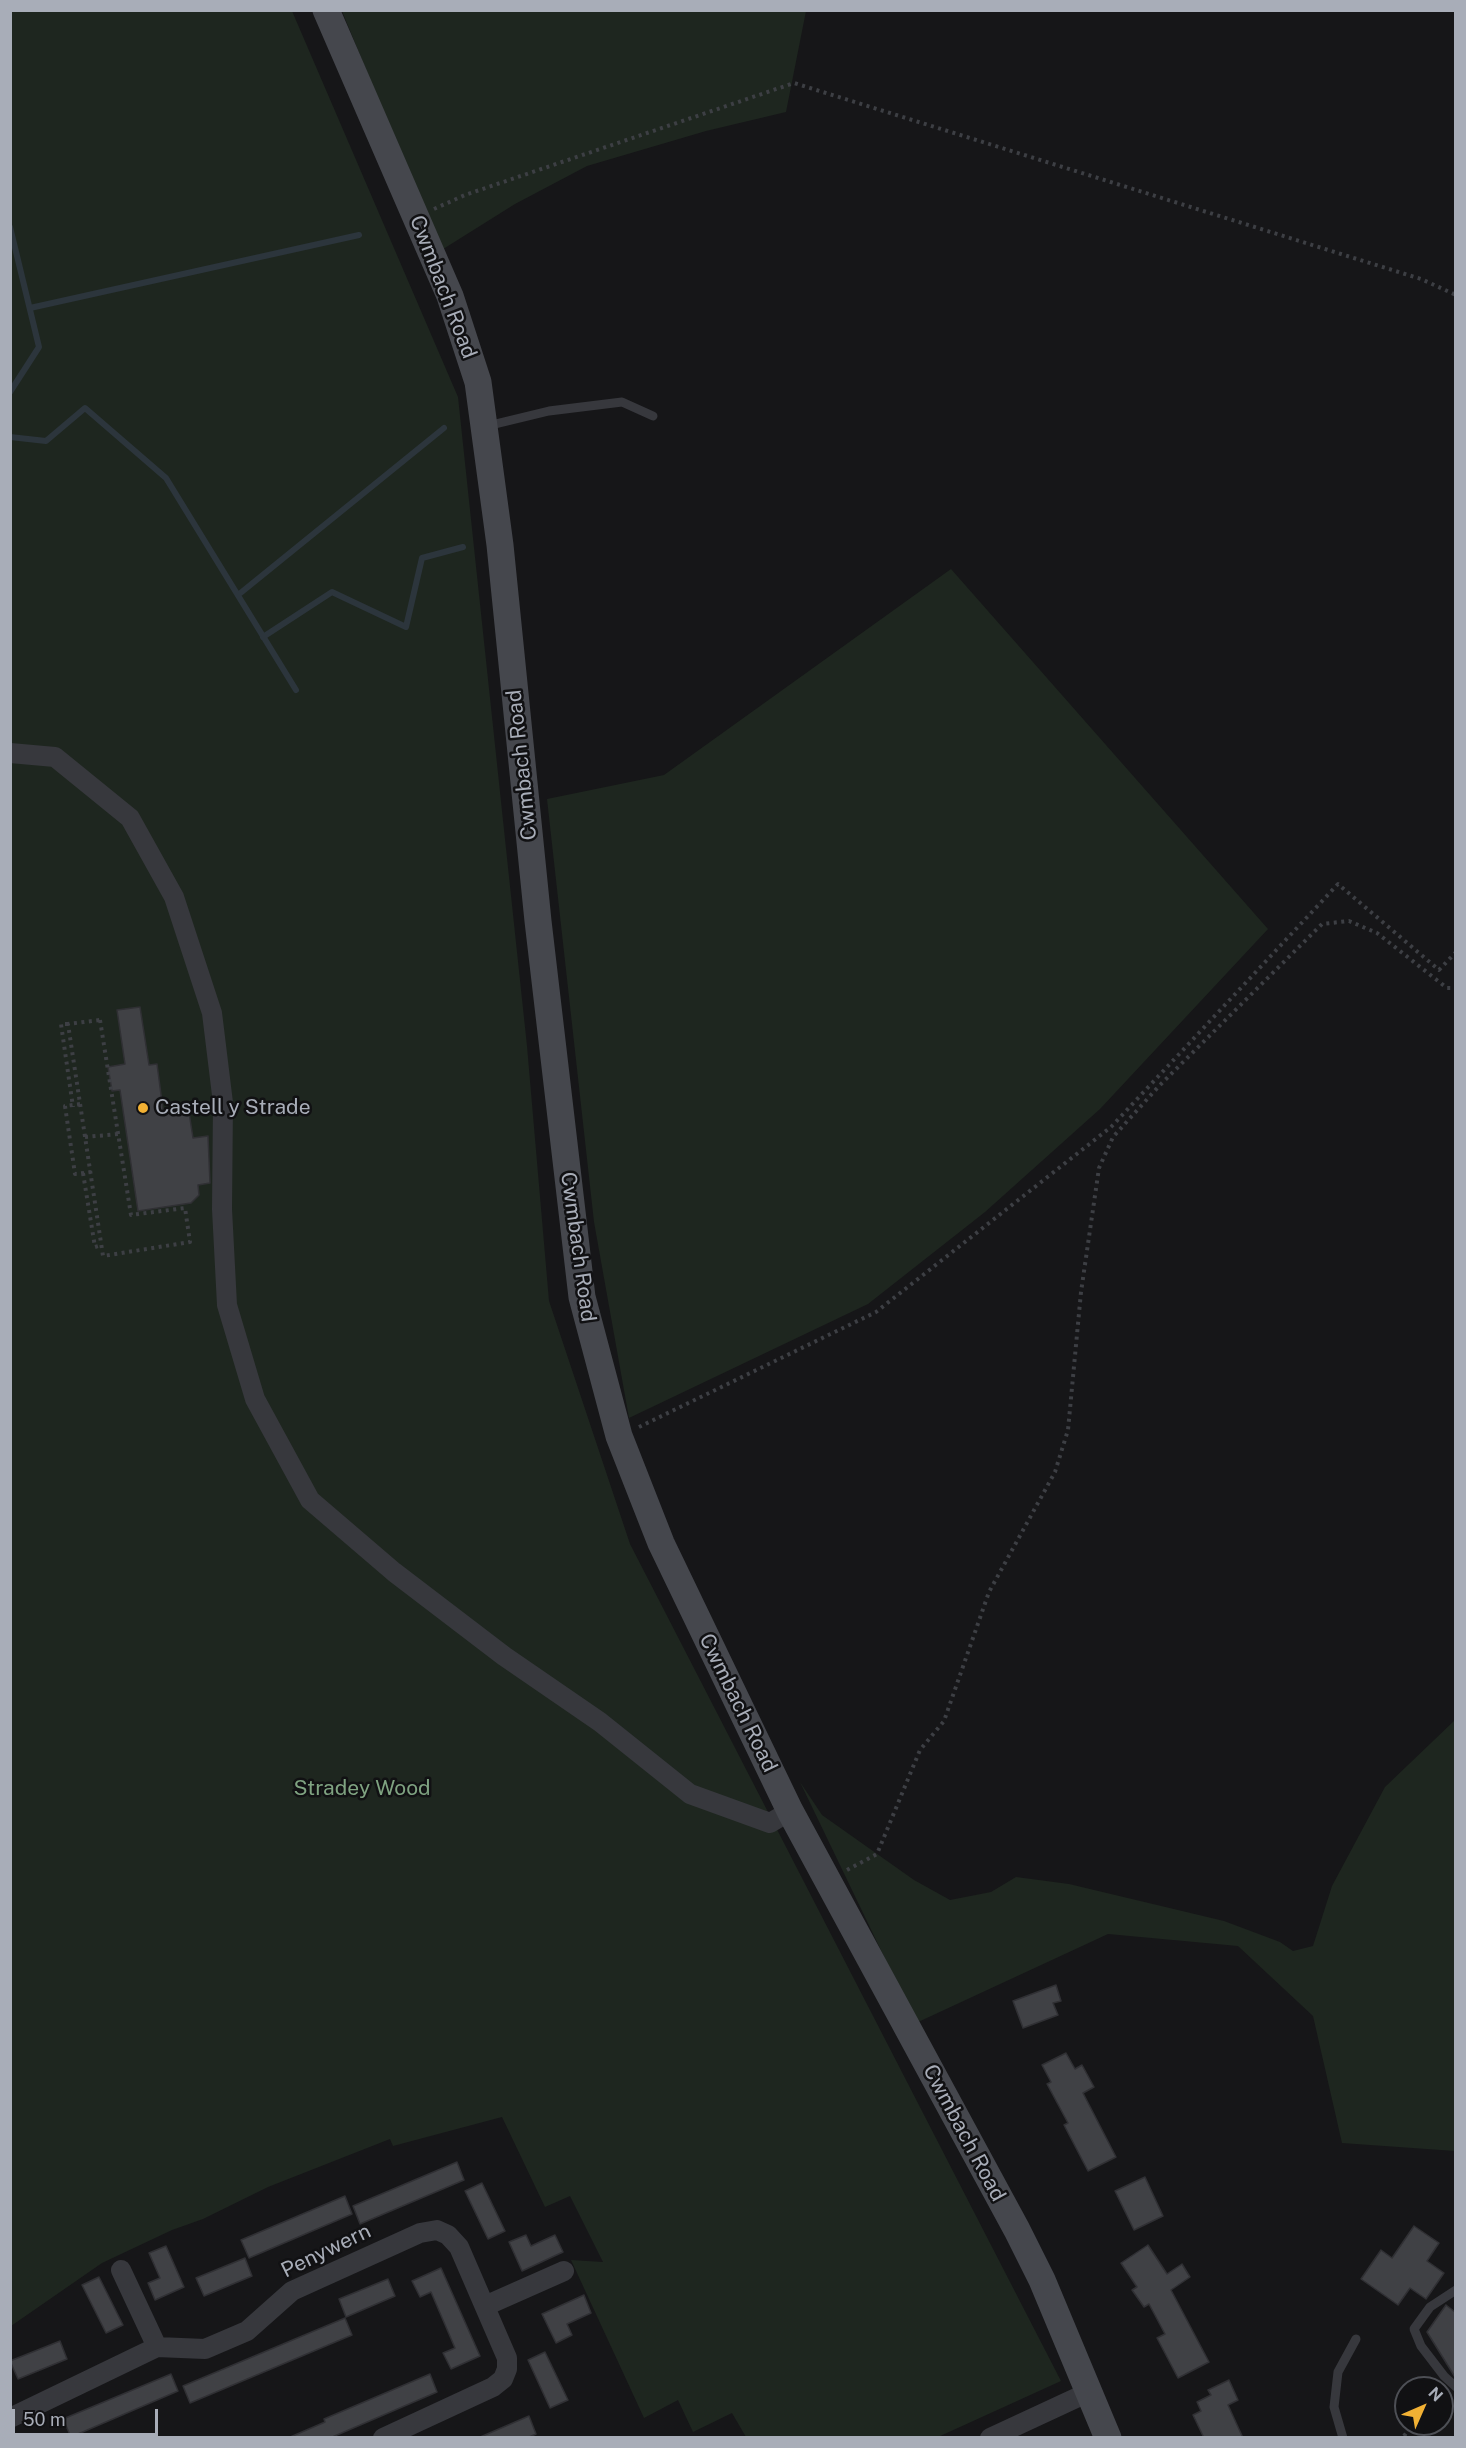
<!DOCTYPE html>
<style>
body{margin:0}
#map{position:relative;width:1466px;height:2448px;overflow:hidden;background:#161618;font-family:"Public Sans",sans-serif}
canvas{display:block}
.frame{position:absolute;inset:0;border:12px solid #a8adb8;pointer-events:none}
.north{position:absolute;left:1394px;top:2376px;width:60px;height:60px;box-sizing:border-box;background:#111113;border:2px solid #4d4f55;border-radius:50%;rotate:45deg;font-size:16px;font-weight:700;line-height:24px;text-align:center;color:#a8adb8}
.north::after{content:'';display:block;margin:auto;width:21px;height:27px;background:#f2b134;clip-path:polygon(50% 0,100% 100%,50% 72%,0 100%)}
.scale{position:absolute;left:12px;top:2409px;width:146px;height:27px;box-sizing:border-box;border:3px solid #a8adb8;border-top:0;padding-left:8px;font-size:18px;line-height:21px;white-space:nowrap;color:#a8adb8;-webkit-text-stroke:4px #111113;paint-order:stroke}
</style>
<div id="map">
<canvas width="1466" height="2448"></canvas>
<div class="frame"></div>
<div class="north">N</div>
<div class="scale">50 m</div>
</div>
<script>
const g = document.querySelector('canvas').getContext('2d');
g.lineJoin = 'round';
function paint(path, color) {
  g.fillStyle = color;
  g.fill(path, 'evenodd');
}
function poly(rows) {
  const path = new Path2D();
  for (const r of rows) {
    path.moveTo(r[0], r[1]);
    for (let i = 2; i < r.length; i += 2) path.lineTo(r[i], r[i + 1]);
  }
  return path;
}
function stroke(path, color, width, dash) {
  g.strokeStyle = color;
  g.lineWidth = width;
  g.lineCap = dash ? 'butt' : 'round';
  g.setLineDash(dash || []);
  g.stroke(path);
}
function label(font, color, halo, rows, align = 'center') {
  g.font = font + ' "Public Sans",sans-serif';
  g.lineWidth = 5;
  g.setLineDash([]);
  g.textBaseline = 'middle';
  g.strokeStyle = halo;
  g.fillStyle = color;
  for (const [text, x, y, turn = 0] of rows) {
    g.save();
    g.translate(x, y);
    g.rotate((+turn || 0) * Math.PI / 180);
    g.textAlign = isNaN(turn) ? turn : align;
    if (halo) g.strokeText(text, 0, 0);
    g.fillText(text, 0, 0);
    g.restore();
  }
}
paint(poly([
 [11,11,292,11,458,397,527,1046,549,1301,630,1544,1061,2381,938,2437,746,2437,732,2413,693,2432,678,2400,644,2418,571,2260,603,2262,570,2196,545,2207,502,2117,393,2146,390,2139,268,2187,203,2219,172,2230,102,2263,11,2326],
 [342,11,806,11,786,112,706,131,587,166,515,204,440,251],
 [951,569,1268,929,1100,1109,985,1212,868,1304,629,1418,594,1222,547,799,664,775],
 [1455,1720,1455,2151,1342,2143,1313,2016,1238,1946,1108,1934,916,2023,800,1782,822,1815,914,1880,950,1900,991,1892,1016,1877,1069,1884,1224,1921,1280,1942,1293,1951,1313,1946,1332,1886,1385,1787]
]), '#1e261f');
stroke(poly([
 [10,227,39,347,10,392],
 [30,308,359,235],
 [10,437,46,441,85,408,166,478,296,690],
 [238,595,444,428],
 [263,637,332,592,406,627,422,558,463,547]
]), '#2c353c', 6);
const building = poly([
 [140,1007,149,1065,157,1064,163,1110,188,1106,193,1138,208,1136,210,1183,198,1185,199,1195,191,1203,138,1211,120,1090,112,1091,108,1067,125,1064,117,1010,140,1007],
 [1056,1985,1061,2001,1053,2003,1058,2015,1023,2028,1013,2001,1056,1985],
 [1066,2053,1075,2069,1082,2065,1094,2087,1083,2093,1116,2157,1088,2171,1064,2125,1068,2123,1047,2084,1051,2082,1042,2065,1066,2053],
 [457,2162,464,2180,360,2224,353,2206,457,2162],
 [1145,2177,1163,2216,1134,2230,1115,2191,1145,2177],
 [482,2183,505,2231,488,2239,465,2191,482,2183],
 [345,2196,352,2214,249,2258,241,2240,345,2196],
 [1414,2226,1439,2243,1427,2261,1444,2273,1426,2299,1410,2288,1398,2305,1361,2279,1381,2250,1392,2258,1414,2226],
 [526,2235,531,2246,555,2235,563,2252,522,2271,509,2242,526,2235],
 [1148,2245,1167,2274,1182,2264,1190,2277,1171,2290,1209,2362,1178,2378,1157,2338,1165,2334,1149,2304,1144,2307,1132,2290,1137,2287,1121,2263,1148,2245],
 [166,2246,184,2287,155,2300,148,2283,160,2278,149,2253,166,2246],
 [245,2258,252,2276,204,2296,196,2278,245,2258],
 [441,2268,480,2356,451,2369,443,2353,455,2348,431,2292,420,2297,412,2281,441,2268],
 [99,2277,123,2325,106,2333,82,2285,99,2277],
 [388,2279,395,2296,346,2317,339,2299,388,2279],
 [584,2295,591,2313,567,2324,572,2335,556,2343,542,2314,584,2295],
 [1446,2305,1455,2312,1455,2377,1427,2332,1446,2305],
 [345,2318,352,2335,190,2403,183,2386,345,2318],
 [60,2341,67,2359,18,2379,10,2361,60,2341],
 [545,2352,568,2400,550,2408,528,2360,545,2352],
 [171,2374,178,2391,71,2437,63,2419,171,2374],
 [430,2374,437,2392,330,2438,288,2438,325,2422,324,2419,430,2374],
 [1229,2380,1238,2400,1228,2405,1243,2438,1204,2438,1193,2415,1201,2411,1197,2402,1211,2395,1208,2390,1229,2380],
 [529,2416,536,2434,527,2438,478,2438,529,2416]
]);
paint(building, '#404145');
stroke(building, '#303034', 1.5);
stroke(poly([
 [434,209,465,195,794,83,1421,279,1456,295],
 [100,1020,131,1215,185,1208,190,1242,103,1256,68,1024,100,1020],
 [68,1024,61,1024,73,1107],
 [80,1104,65,1106,75,1174,91,1172],
 [85,1137,119,1134],
 [83,1173,95,1247,102,1245],
 [639,1427,876,1312,1111,1127,1338,884,1439,970,1456,952],
 [847,1870,877,1854,920,1750,944,1721,989,1592,1055,1472,1068,1430,1081,1292,1099,1168,1113,1137,1159,1086,1322,924,1349,921,1377,933,1447,988,1456,988],
 [1404,2436,1413,2424]
]), '#3d3f44', 4, [3, 4.5]);
stroke(poly([
 [487,426,549,411,622,402,653,416],
 [1456,2290,1430,2307,1414,2329,1421,2346,1444,2376,1456,2387],
 [1343,2438,1334,2407,1338,2372,1356,2339]
]), '#37383d', 9);
stroke(poly([
 [10,753,55,757,130,818,174,897,212,1013,223,1103,222,1209,227,1305,255,1399,310,1500,394,1572,504,1656,600,1722,690,1794,770,1823,790,1811],
 [121,2270,157,2347],
 [485,2306,564,2271],
 [10,2418,157,2347,205,2349,247,2331,292,2291,420,2233,437,2230,448,2235,459,2247,507,2358,507,2369,503,2379,493,2387,383,2438],
 [990,2438,1089,2392]
]), '#37383d', 20);
stroke(poly([
 [326,10,450,296,478,382,500,545,538,921,582,1297,619,1436,661,1543,790,1811,1017,2230,1042,2280,1108,2438]
]), '#45474d', 27);
for (const [x, y, r, color] of [
 [143,1108,6,"#f2b134"]
]) {
  const dot = new Path2D();
  dot.arc(x, y, r, 0, 2 * Math.PI);
  g.fillStyle = color;
  g.fill(dot);
  stroke(dot, '#111113', 2);
}
label('21px', '#a8adb8', '#111113', [
 ["Cwmbach Road",443,287,69],
 ["Cwmbach Road",522,765,-96],
 ["Cwmbach Road",578,1247,82],
 ["Cwmbach Road",738,1703,64],
 ["Cwmbach Road",964,2133,62],
 ["Penywern",326,2251,-26]
]);
label('21px', '#a8adb8', '#111113', [
 ["Castell y Strade",155,1108]
], 'left');
label('21px', '#7fa381', '#111113', [
 ["Stradey Wood",362,1789]
]);
</script>
